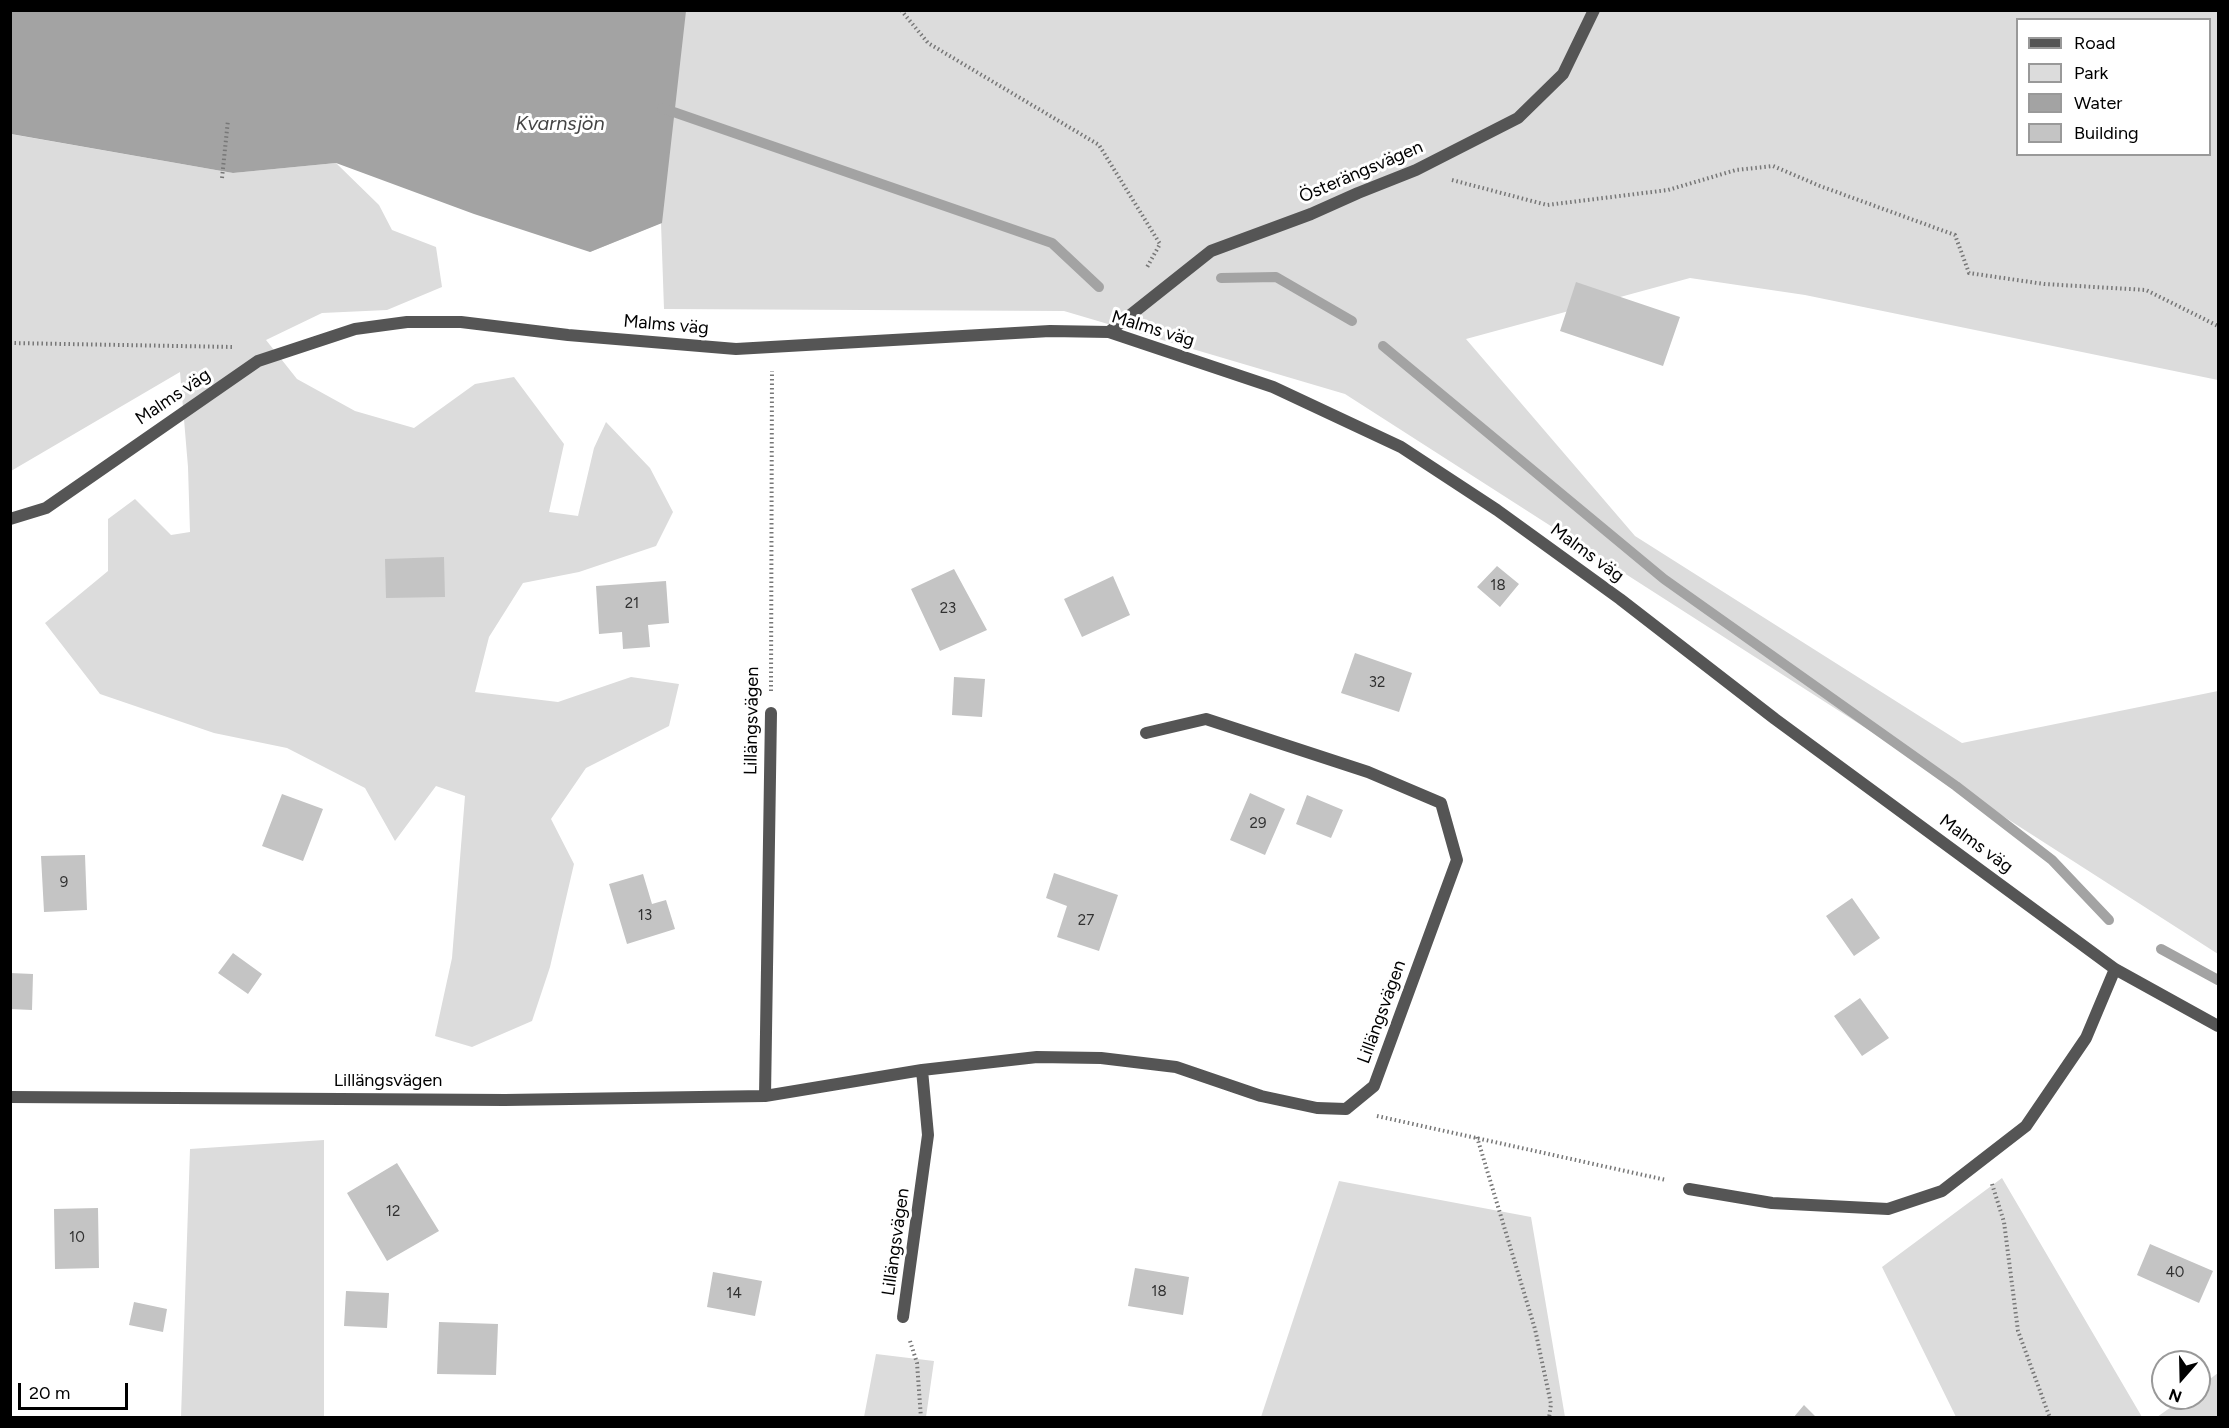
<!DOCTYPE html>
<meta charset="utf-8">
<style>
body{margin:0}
#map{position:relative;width:2229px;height:1428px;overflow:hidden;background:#fff;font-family:Figtree,sans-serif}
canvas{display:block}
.frame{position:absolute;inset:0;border:12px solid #000;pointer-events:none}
.legend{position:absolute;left:2016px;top:18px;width:195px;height:138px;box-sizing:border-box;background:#fff;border:2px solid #999;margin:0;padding:8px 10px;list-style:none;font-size:18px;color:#000}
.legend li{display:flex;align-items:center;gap:12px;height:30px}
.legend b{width:30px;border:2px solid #999}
.north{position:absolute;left:2151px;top:1350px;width:60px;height:60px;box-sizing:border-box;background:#fff;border:2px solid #999;border-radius:50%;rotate:200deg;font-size:16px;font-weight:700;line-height:24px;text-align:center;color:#000}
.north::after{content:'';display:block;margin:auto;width:21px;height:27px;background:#000;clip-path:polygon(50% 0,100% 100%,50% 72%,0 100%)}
.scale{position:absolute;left:18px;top:1383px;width:110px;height:27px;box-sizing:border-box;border:3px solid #000;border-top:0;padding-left:8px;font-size:18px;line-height:21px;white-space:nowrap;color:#000;-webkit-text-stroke:4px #fff;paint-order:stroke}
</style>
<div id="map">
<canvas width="2229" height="1428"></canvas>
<div class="frame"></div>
<ul class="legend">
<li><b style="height:8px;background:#555"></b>Road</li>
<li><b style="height:16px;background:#dcdcdc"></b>Park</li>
<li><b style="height:16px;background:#a3a3a3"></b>Water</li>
<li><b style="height:16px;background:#c4c4c4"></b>Building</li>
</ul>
<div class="north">N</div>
<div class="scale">20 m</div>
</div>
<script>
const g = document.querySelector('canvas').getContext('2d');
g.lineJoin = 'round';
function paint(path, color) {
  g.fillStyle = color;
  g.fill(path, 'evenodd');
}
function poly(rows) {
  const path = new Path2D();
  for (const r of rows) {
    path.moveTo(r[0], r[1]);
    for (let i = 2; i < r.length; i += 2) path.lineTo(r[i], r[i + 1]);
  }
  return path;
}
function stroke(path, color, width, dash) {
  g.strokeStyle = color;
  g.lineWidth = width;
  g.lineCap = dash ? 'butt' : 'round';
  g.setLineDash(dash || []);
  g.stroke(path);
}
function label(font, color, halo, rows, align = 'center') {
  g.font = font + ' Figtree,sans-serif';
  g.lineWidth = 6;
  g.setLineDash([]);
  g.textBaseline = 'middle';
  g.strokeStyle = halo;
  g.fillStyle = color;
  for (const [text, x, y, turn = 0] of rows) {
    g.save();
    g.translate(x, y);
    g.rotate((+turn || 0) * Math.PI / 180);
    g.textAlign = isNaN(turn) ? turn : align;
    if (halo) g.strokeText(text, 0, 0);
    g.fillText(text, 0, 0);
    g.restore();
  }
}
paint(poly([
 [502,11,2218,11,2218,380,1805,295,1690,278,1466,339,1635,536,1962,743,2218,691,2218,954,1345,394,1064,311,664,309,661,223,590,252],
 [2018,20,2210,20,2210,154,2018,154],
 [10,134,233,173,336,163,379,205,392,230,436,247,442,287,387,310,322,313,266,340,297,379,355,411,414,428,475,384,514,377,564,444,549,512,578,516,594,448,606,422,650,468,673,512,656,546,579,572,523,583,489,637,475,692,558,702,631,677,679,684,669,726,586,768,551,819,574,864,550,967,532,1021,472,1047,435,1036,452,958,465,796,436,786,395,841,365,788,287,748,214,733,100,694,45,623,108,571,108,519,135,499,171,535,190,532,188,467,180,372,11,471],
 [324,1140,324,1417,181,1417,190,1149],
 [2002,1178,2142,1417,1956,1417,1882,1267],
 [1339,1181,1531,1217,1565,1417,1261,1417],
 [876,1354,934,1361,926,1417,864,1417],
 [2218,1373,2218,1417,2157,1417,2184,1398,2199,1398,2199,1387]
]), '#dcdcdc');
paint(poly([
 [10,11,686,11,662,223,590,252,474,214,336,163,233,173,11,134]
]), '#a3a3a3');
stroke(poly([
 [662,108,1052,243,1099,287],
 [1221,278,1276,277,1352,321],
 [1383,346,1664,579,1956,786,2052,860,2109,920],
 [2161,949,2218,980]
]), '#a3a3a3', 10);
paint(poly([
 [1576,282,1680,317,1663,366,1560,331],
 [444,557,445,597,386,598,385,559],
 [1497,566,1519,584,1500,607,1477,587],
 [954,569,987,630,940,651,911,589],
 [1113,576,1130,615,1082,637,1064,599],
 [666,581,669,623,648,625,650,647,623,649,622,632,599,634,596,586],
 [1355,653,1412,673,1399,712,1341,693],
 [954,677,985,679,982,717,952,715],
 [1250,793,1285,809,1265,855,1230,840],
 [282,794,323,809,303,861,262,846],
 [1307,795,1343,810,1331,838,1296,824],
 [85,855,87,910,44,912,41,856],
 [1054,873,1118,895,1099,951,1057,937,1067,906,1046,898],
 [643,874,652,904,666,900,675,929,627,944,609,884],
 [1852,898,1880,938,1854,956,1826,916],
 [233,953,262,974,248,994,218,973],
 [10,973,33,974,32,1010,10,1009],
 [1860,998,1889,1038,1862,1056,1834,1016],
 [397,1163,439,1231,387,1261,347,1193],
 [98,1208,99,1268,55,1269,54,1209],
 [2150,1244,2213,1271,2199,1303,2137,1275],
 [1135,1268,1189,1277,1183,1315,1128,1306],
 [713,1272,762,1281,755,1316,707,1307],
 [346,1291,389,1293,387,1328,344,1326],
 [134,1302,167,1309,163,1332,129,1325],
 [439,1322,498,1324,496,1375,437,1374],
 [1804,1405,1817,1418,1793,1418]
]), '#c4c4c4');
stroke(poly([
 [901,10,928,43,1099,145,1160,244,1146,269],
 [222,178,228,120],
 [1452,180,1547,205,1668,190,1736,170,1773,166,1820,186,1955,235,1969,273,2044,284,2146,290,2218,326],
 [10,343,234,347],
 [771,691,772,371],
 [1377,1116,1666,1180],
 [1477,1137,1535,1329,1551,1404,1549,1418],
 [1992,1184,2004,1222,2018,1331,2050,1418],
 [910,1341,917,1363,921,1418]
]), '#777', 4, [1.5, 3]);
stroke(poly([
 [1109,332,1211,251,1311,214,1358,193,1416,170,1518,118,1563,74,1594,10],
 [10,519,46,508,258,361,355,329,407,322,461,322,568,335,736,349,1050,331,1109,332,1273,387,1401,447,1497,510,1620,599,1775,719,2115,969,2218,1026],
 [765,1096,771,713],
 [10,1097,505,1100,765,1096,922,1070,1037,1057,1101,1058,1176,1067,1261,1096,1317,1108,1346,1109,1374,1086,1457,860,1441,803,1368,772,1206,719,1146,733],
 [1689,1189,1772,1203,1888,1209,1942,1191,2026,1126,2086,1038,2115,969],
 [903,1317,928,1135,922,1070]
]), '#555', 12);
label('15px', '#313131', null, [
 ["18",1498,586],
 ["21",632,604],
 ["23",948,609],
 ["32",1377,683],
 ["29",1258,824],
 ["9",64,883],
 ["13",645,916],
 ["27",1086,921],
 ["12",393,1212],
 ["10",77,1238],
 ["40",2175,1273],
 ["18",1159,1292],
 ["14",734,1294]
]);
label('18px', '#000', '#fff', [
 ["Österängsvägen",1361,172,-23],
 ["Malms väg",666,325,5],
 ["Malms väg",1153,329,17],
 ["Malms väg",173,397,-34],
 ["Malms väg",1587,553,36],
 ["Lillängsvägen",752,721,-89],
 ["Malms väg",1976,844,36],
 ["Lillängsvägen",1382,1012,-70],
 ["Lillängsvägen",388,1081],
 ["Lillängsvägen",896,1242,-82]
]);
label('italic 20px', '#444', '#fff', [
 ["Kvarnsjön",560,124]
]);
</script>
